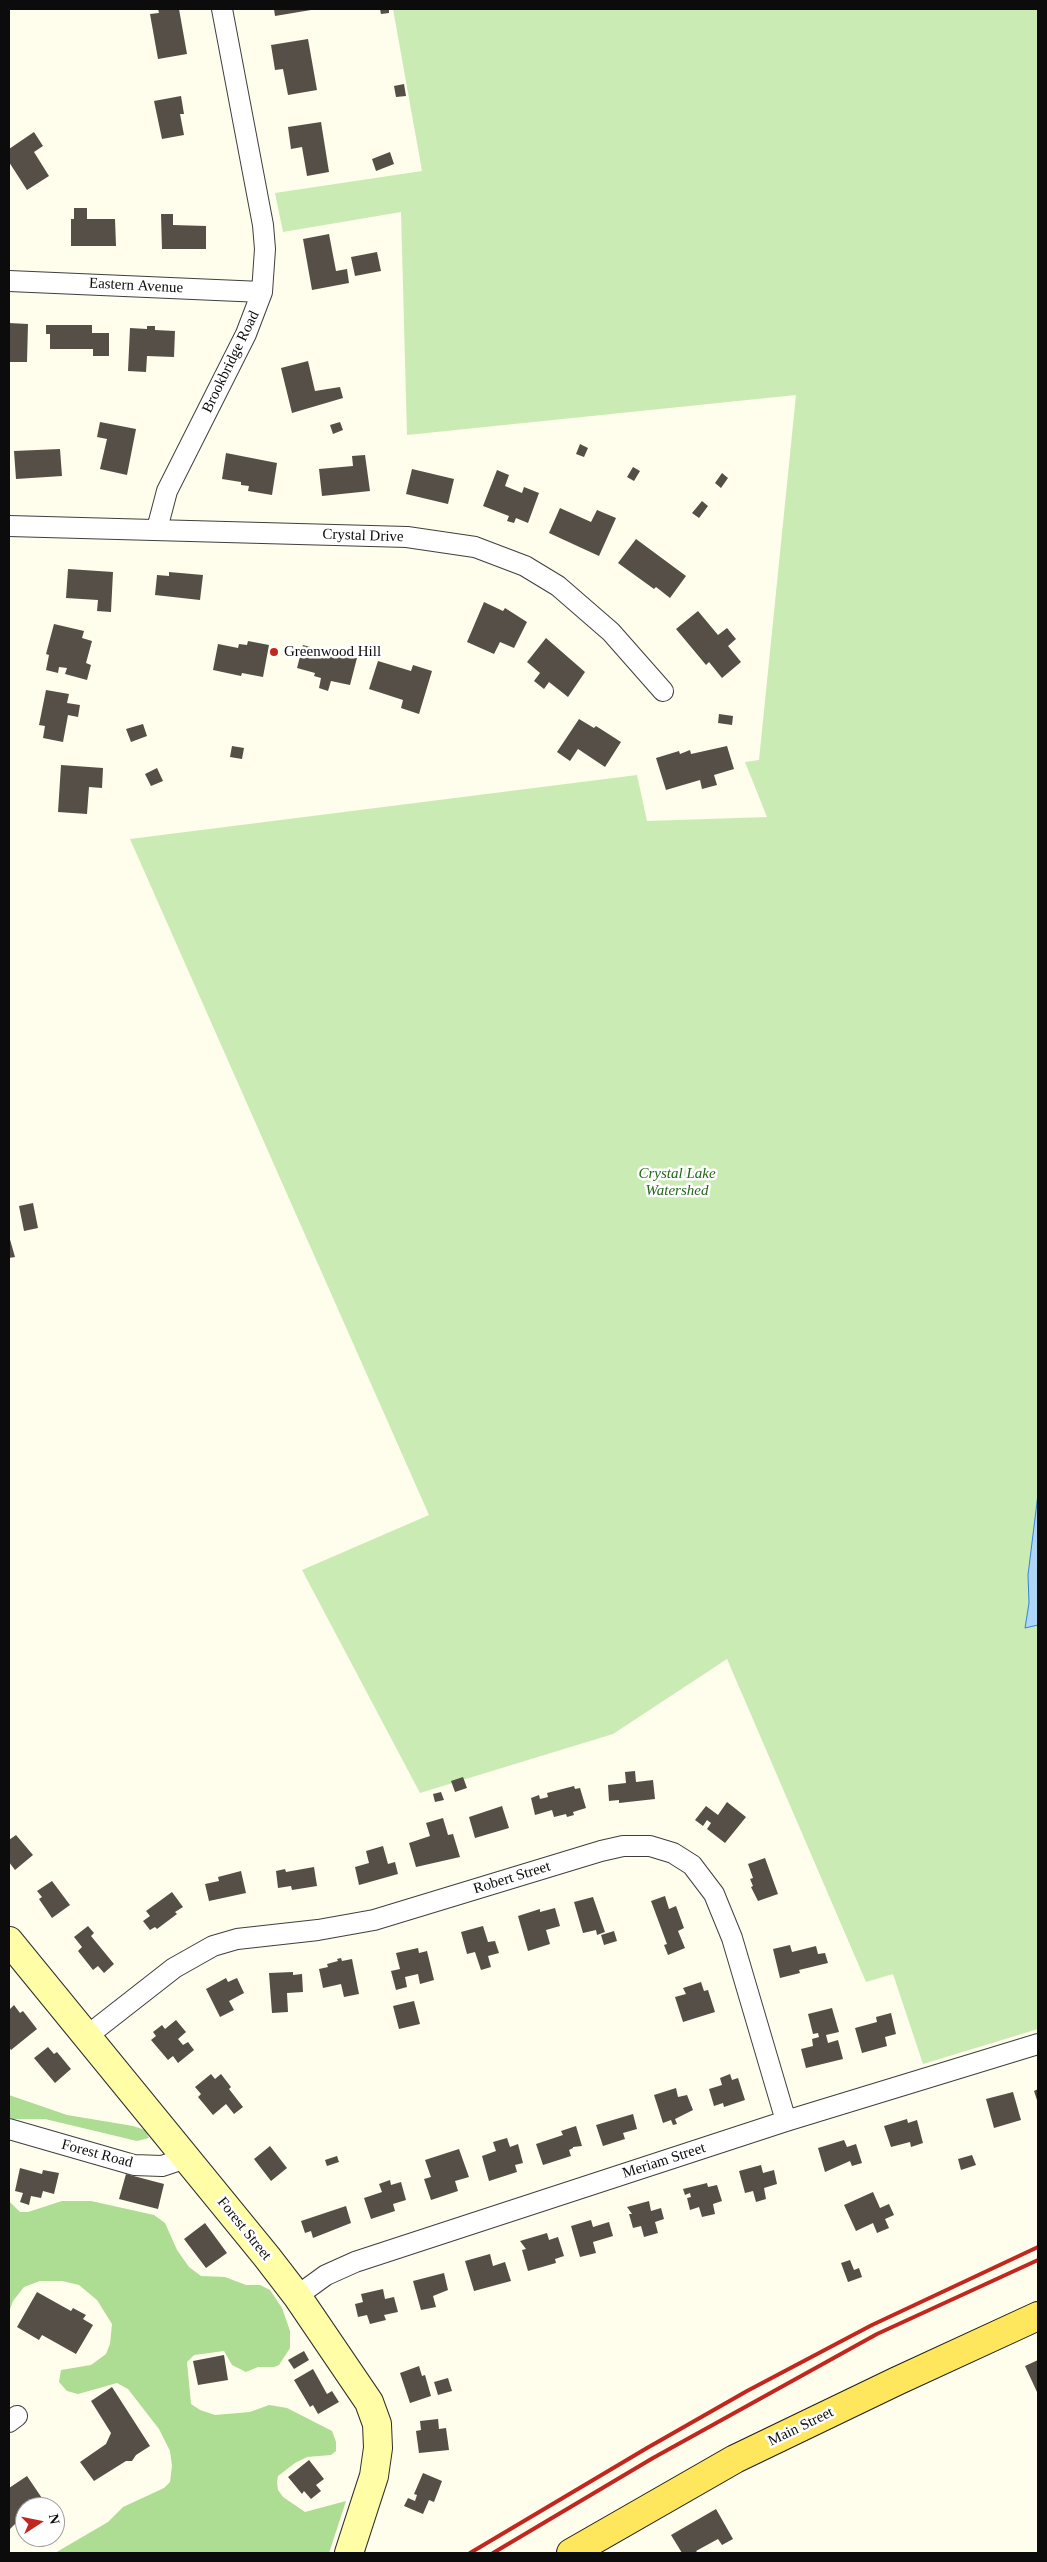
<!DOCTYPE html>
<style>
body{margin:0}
#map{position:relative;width:1047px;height:2562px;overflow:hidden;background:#fffdec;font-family:"Times New Roman",serif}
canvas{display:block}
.frame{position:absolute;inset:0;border:10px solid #0c0c0c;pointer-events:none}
.north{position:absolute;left:15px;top:2497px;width:50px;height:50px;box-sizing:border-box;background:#fff;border:1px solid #9e9e9e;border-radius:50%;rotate:79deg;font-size:14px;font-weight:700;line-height:20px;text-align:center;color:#0c0c0c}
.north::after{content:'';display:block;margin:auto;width:18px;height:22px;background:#c2271f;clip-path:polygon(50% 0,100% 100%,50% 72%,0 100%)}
</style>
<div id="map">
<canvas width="1047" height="2562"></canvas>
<div class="frame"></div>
<div class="north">N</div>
</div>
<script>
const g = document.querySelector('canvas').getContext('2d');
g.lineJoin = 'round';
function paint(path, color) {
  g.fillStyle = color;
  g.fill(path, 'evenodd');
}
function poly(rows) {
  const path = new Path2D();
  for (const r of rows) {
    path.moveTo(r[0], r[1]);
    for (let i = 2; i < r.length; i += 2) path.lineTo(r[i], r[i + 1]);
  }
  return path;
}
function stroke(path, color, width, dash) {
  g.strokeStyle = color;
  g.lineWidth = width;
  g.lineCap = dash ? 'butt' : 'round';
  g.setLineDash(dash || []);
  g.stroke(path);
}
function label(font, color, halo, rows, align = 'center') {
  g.font = font + ' "Times New Roman",serif';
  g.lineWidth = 5;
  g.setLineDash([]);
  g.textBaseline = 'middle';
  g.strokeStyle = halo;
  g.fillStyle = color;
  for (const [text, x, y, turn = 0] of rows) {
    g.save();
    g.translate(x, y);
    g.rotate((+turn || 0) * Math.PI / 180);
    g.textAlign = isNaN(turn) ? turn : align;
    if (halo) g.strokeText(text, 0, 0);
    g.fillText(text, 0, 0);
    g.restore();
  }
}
paint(poly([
 [393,9,1038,9,1038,1494,1028,1575,1029,1603,1025,1628,1038,1625,1038,2029,923,2064,893,1974,866,1982,727,1659,613,1734,420,1793,302,1570,429,1515,130,839,637,775,647,821,767,817,745,762,759,760,796,395,407,435,401,212,283,232,275,193,422,171]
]), '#cbebb4');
paint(poly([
 [9,2095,67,2115,133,2126,145,2130,149,2138,137,2141,45,2119,9,2119],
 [9,2201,20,2212,28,2212,62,2201,91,2201,154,2215,165,2223,177,2250,189,2267,201,2276,225,2277,246,2285,260,2285,270,2290,282,2308,290,2331,290,2348,279,2365,274,2367,258,2367,246,2372,232,2365,224,2351,194,2355,187,2362,191,2404,200,2410,215,2415,250,2412,269,2405,287,2408,332,2431,336,2442,336,2451,331,2455,307,2457,295,2463,278,2476,277,2482,278,2490,283,2497,305,2512,346,2501,329,2553,55,2553,108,2522,123,2507,164,2488,170,2482,172,2466,170,2451,159,2429,128,2389,117,2383,78,2394,67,2391,59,2382,61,2370,91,2365,106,2354,110,2344,112,2324,97,2300,79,2285,62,2281,40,2281,24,2287,13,2301,9,2312]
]), '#addc93');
const water = poly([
 [1038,1494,1038,1625,1025,1628,1029,1603,1028,1575,1038,1494]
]);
paint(water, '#aed6f8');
stroke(water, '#3383d2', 1);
paint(poly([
 [158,9,179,9,187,54,158,59,150,14,159,13],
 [274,9,311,9,311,10,275,16],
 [380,9,389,9,389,13,381,14],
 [308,39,317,90,288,95,283,69,275,70,271,45],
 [404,84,406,96,396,97,394,86],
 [181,96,184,114,180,114,184,135,162,139,154,101],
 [321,122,329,172,307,176,302,147,291,149,288,127],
 [34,132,43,146,34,152,49,176,27,190,9,162,9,149],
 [390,152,394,164,376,171,372,159],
 [74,208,87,208,87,219,115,219,116,246,71,246,71,219,74,219],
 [161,214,173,214,173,225,206,226,206,249,162,249],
 [329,234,336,271,347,269,349,283,312,290,303,239],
 [377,252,381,271,355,276,351,257],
 [9,323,28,324,27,362,9,362],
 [46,325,92,325,92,333,109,333,109,356,93,356,93,349,50,349,50,334,46,334],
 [147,326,155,326,155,330,175,331,174,357,147,356,146,372,128,371,130,328,147,329],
 [308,361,315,391,340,387,343,398,292,413,281,368],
 [100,422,136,429,127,475,100,469,107,439,97,437],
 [340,422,343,430,333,434,330,425],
 [580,444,588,448,584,457,576,454],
 [60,449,62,476,16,479,14,451],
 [226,453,277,463,272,495,248,491,249,486,241,485,241,482,222,479],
 [365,455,370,491,322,496,319,469,353,466,352,456],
 [633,467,640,471,634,481,627,477],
 [412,469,454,479,448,504,406,494],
 [497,470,509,475,505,486,522,493,524,487,539,493,528,523,516,518,514,523,507,521,509,516,483,506],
 [722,473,728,478,721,488,715,483],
 [702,501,708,506,699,518,692,513],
 [560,508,591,522,597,510,616,518,599,556,549,533],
 [636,539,686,576,670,598,656,587,654,589,618,563],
 [68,569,113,572,111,612,97,611,98,600,66,598],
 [169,572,203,575,200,600,155,595,157,575,169,576],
 [484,602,503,611,505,608,527,622,514,648,500,642,494,654,467,642],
 [698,611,718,635,727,628,736,639,728,646,741,662,722,678,709,662,706,665,676,629],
 [54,624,84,631,82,638,92,641,86,663,91,665,87,680,65,674,67,668,59,667,58,673,46,670,49,655,46,654],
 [546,638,585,672,568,697,549,682,544,689,534,681,540,673,527,662],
 [248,641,269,645,263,677,242,673,241,676,213,670,218,644,238,648,239,644,247,645],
 [303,645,310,647,309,650,320,653,321,650,357,658,350,685,331,681,328,691,319,688,321,678,314,676,315,673,297,668],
 [378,661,411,671,413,665,432,671,419,714,401,708,403,700,369,689],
 [46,690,69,694,67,703,80,705,78,717,68,715,63,742,43,738,45,726,39,725],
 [719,714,733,716,732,725,718,723],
 [579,719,594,728,596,726,621,742,605,767,578,749,570,761,557,752],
 [143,724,147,736,131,742,126,729],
 [232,746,244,748,242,759,230,757],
 [727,746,734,769,714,775,717,785,702,789,700,780,666,790,656,758,679,751,680,754,690,750,691,754],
 [61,765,103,768,102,788,89,787,87,814,58,812],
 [157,768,163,781,151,786,145,774],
 [33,1203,38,1228,24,1231,19,1206],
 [9,1236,15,1257,9,1258],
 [635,1771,636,1782,653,1780,655,1799,619,1803,619,1800,609,1801,608,1785,626,1783,625,1772],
 [463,1777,467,1788,455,1792,451,1781],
 [574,1786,575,1789,580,1788,586,1808,573,1812,574,1815,567,1817,566,1814,554,1817,552,1810,535,1815,531,1798,539,1795,540,1799,548,1797,547,1793],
 [441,1792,444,1800,435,1802,433,1794],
 [727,1802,746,1817,725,1843,707,1829,711,1823,707,1820,703,1826,695,1820,706,1806,718,1815],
 [502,1806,509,1828,475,1838,469,1817],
 [443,1818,448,1835,453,1834,460,1857,416,1867,409,1843,430,1836,426,1823],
 [16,1835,33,1855,15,1870,9,1862,9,1840],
 [383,1846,388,1864,395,1862,398,1874,359,1885,355,1867,369,1863,366,1851],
 [765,1858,778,1894,758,1901,751,1887,753,1886,750,1879,753,1878,748,1864],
 [314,1867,317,1886,292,1890,291,1886,278,1888,276,1871,285,1869,286,1872],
 [241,1871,246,1893,209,1901,205,1884,219,1881,218,1877],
 [52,1881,70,1905,52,1918,39,1899,42,1897,37,1891],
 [172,1892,183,1907,175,1912,177,1914,157,1929,155,1927,150,1930,143,1921,150,1916,146,1911],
 [665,1896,669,1909,676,1906,684,1928,678,1931,685,1948,668,1955,664,1945,667,1944,651,1901],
 [593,1897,605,1932,597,1935,596,1930,583,1933,574,1902],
 [555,1908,560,1926,546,1930,550,1944,528,1951,518,1916,540,1909,540,1912],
 [88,1926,94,1933,91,1936,114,1964,104,1973,98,1966,93,1970,78,1951,82,1947,74,1937],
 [483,1926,488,1942,495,1941,499,1953,488,1956,491,1967,481,1970,475,1952,467,1954,461,1932],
 [614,1931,617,1941,604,1945,601,1935],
 [790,1945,792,1952,816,1946,818,1954,825,1953,828,1963,799,1970,800,1973,780,1978,773,1949],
 [418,1948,419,1953,427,1951,434,1980,420,1984,418,1974,405,1977,407,1987,396,1990,391,1971,400,1969,396,1953],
 [341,1958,342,1961,352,1959,359,1994,344,1997,341,1984,323,1988,319,1969,328,1967,327,1964,338,1961,337,1959],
 [293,1972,293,1975,302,1974,303,1992,287,1993,288,2012,272,2013,269,1973],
 [226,1978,228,1982,237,1978,244,1993,229,2001,234,2010,220,2017,206,1989],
 [701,1982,704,1991,708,1990,715,2012,683,2022,675,1997,686,1994,683,1988],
 [414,2001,420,2024,399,2029,393,2006],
 [14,2005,20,2013,23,2011,37,2029,11,2050,9,2047,9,2010],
 [832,2008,839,2032,826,2035,828,2043,838,2040,843,2059,806,2068,801,2049,813,2046,812,2039,819,2037,818,2033,813,2034,808,2014],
 [891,2013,896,2034,885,2037,887,2046,862,2053,855,2028,877,2022,876,2017],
 [176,2020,186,2032,178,2039,183,2045,188,2042,194,2050,178,2063,173,2056,168,2060,151,2040,156,2036,153,2032,162,2025,165,2029],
 [48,2047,54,2054,57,2052,71,2069,55,2083,34,2058],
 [211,2074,215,2079,221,2074,231,2087,229,2089,243,2107,234,2114,226,2104,213,2115,198,2097,201,2094,195,2087],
 [730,2074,732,2080,738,2078,745,2100,724,2107,723,2103,714,2106,709,2089,722,2085,720,2078],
 [676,2088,678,2097,687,2095,693,2110,675,2119,677,2124,673,2125,671,2120,663,2123,654,2095],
 [1038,2089,1038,2103,1034,2091],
 [1013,2092,1021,2120,994,2128,986,2099],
 [633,2114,637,2129,623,2133,625,2139,603,2146,596,2125],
 [907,2119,908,2123,917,2120,923,2143,911,2147,910,2142,891,2147,884,2126],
 [576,2126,582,2146,573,2147,573,2148,569,2150,571,2156,543,2165,536,2144,563,2135,561,2131],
 [507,2138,510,2147,518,2144,523,2163,515,2165,517,2172,489,2181,482,2156,496,2151,493,2142],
 [844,2140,847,2147,856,2144,862,2163,852,2166,850,2161,825,2172,818,2148],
 [270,2146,287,2168,271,2181,254,2159],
 [459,2149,469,2177,455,2181,458,2191,431,2200,424,2179,431,2177,425,2160],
 [972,2155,976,2165,961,2170,958,2159],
 [337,2156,339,2162,327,2166,325,2160],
 [761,2165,763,2173,774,2170,777,2184,764,2188,766,2199,756,2202,753,2191,745,2193,739,2171],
 [20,2168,42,2174,43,2170,59,2173,54,2194,43,2191,41,2198,31,2196,29,2205,20,2202,23,2193,15,2191],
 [126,2174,164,2184,158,2209,119,2199],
 [390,2180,391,2185,401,2182,406,2200,393,2204,395,2211,371,2219,364,2198,382,2192,379,2184],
 [707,2183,708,2187,717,2185,722,2201,713,2204,715,2214,702,2217,699,2207,690,2210,687,2198,691,2197,690,2193,685,2195,683,2189],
 [873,2192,880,2208,889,2204,894,2215,885,2219,889,2228,877,2233,873,2223,856,2231,844,2205],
 [649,2201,651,2211,661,2208,664,2219,655,2222,658,2233,644,2237,641,2226,633,2228,629,2214,632,2214,627,2207],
 [346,2206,351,2223,313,2238,311,2231,305,2233,301,2221],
 [591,2220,593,2227,609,2222,613,2236,593,2242,596,2253,580,2257,571,2226],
 [205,2223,227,2253,206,2268,184,2239],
 [547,2233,549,2240,558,2237,564,2256,555,2259,556,2263,528,2271,522,2250,526,2249,520,2241],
 [490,2254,493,2266,505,2262,511,2281,474,2291,465,2261],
 [850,2260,854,2270,859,2268,862,2277,848,2282,841,2263],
 [444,2273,448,2290,433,2296,436,2307,421,2310,413,2281],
 [383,2289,385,2299,394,2297,398,2312,384,2315,386,2320,370,2324,367,2315,358,2317,355,2304,363,2302,361,2294],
 [37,2292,71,2311,73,2308,86,2315,83,2319,93,2325,76,2354,42,2335,39,2340,17,2327],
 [304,2351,309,2360,294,2369,288,2360],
 [224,2355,228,2380,198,2385,193,2361],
 [1038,2360,1038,2391,1037,2392,1025,2366],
 [419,2366,422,2376,425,2375,431,2396,410,2403,400,2373],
 [313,2369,327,2394,332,2391,339,2402,318,2414,313,2405,310,2407,294,2380],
 [448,2378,452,2391,438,2395,434,2382],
 [112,2387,150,2446,136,2455,132,2461,126,2461,94,2481,80,2462,106,2444,111,2433,91,2401],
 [438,2419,439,2429,446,2428,449,2450,419,2453,416,2431,421,2430,420,2421],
 [309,2460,324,2479,316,2485,321,2491,311,2499,304,2491,302,2494,288,2477],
 [423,2473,442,2481,434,2502,429,2500,423,2514,404,2506,408,2498,415,2501,417,2495,414,2494],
 [27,2476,48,2507,25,2507,25,2526,20,2519,9,2530,9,2488],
 [716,2509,733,2539,722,2545,718,2539,696,2551,698,2553,682,2553,671,2535]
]), '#564f48');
const minor = poly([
 [9,281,262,292],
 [9,526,407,537,475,547,525,566,558,586,611,632,663,691],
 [157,529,167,491,246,334,262,292,265,249,263,225,222,9],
 [87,2036,174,1968,213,1946,237,1939,318,1930,374,1920,601,1851,623,1846,650,1846,673,1853,692,1865,714,1894,732,1938,786,2121],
 [9,2129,134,2165,162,2166,186,2158],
 [297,2296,326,2275,355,2262,786,2121,1038,2044],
 [9,2422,17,2416]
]);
const secondary = poly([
 [9,1941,267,2257,297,2296,369,2402,377,2424,378,2448,374,2476,349,2553]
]);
const primary = poly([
 [571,2553,735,2459,897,2381,1038,2316]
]);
stroke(minor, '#3f3f3f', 22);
stroke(secondary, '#2e2e2e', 30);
stroke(primary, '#1d1d1d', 30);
stroke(minor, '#fff', 20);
stroke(secondary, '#fffea7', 28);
stroke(primary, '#fee65d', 28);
stroke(poly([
 [470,2553,647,2448,747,2391,872,2325,1038,2247],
 [493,2553,653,2458,877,2334,1038,2260]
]), '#c2271f', 4);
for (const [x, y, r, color] of [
 [274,652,5,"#c2271f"]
]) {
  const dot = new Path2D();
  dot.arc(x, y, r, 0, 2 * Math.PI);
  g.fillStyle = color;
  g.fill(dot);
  stroke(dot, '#fff', 2);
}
label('15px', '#0c0c0c', '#fff', [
 ["Eastern Avenue",136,286,3],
 ["Brookbridge Road",231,362,-64],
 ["Crystal Drive",363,536,2],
 ["Robert Street",512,1878,-17],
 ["Forest Road",97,2154,15],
 ["Meriam Street",664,2161,-18],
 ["Forest Street",244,2229,51],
 ["Main Street",801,2427,-26]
]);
label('15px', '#0c0c0c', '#fff', [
 ["Greenwood Hill",284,652]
], 'left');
label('italic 15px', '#23661b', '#fff', [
 ["Crystal Lake",677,1174],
 ["Watershed",677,1191]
]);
</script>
